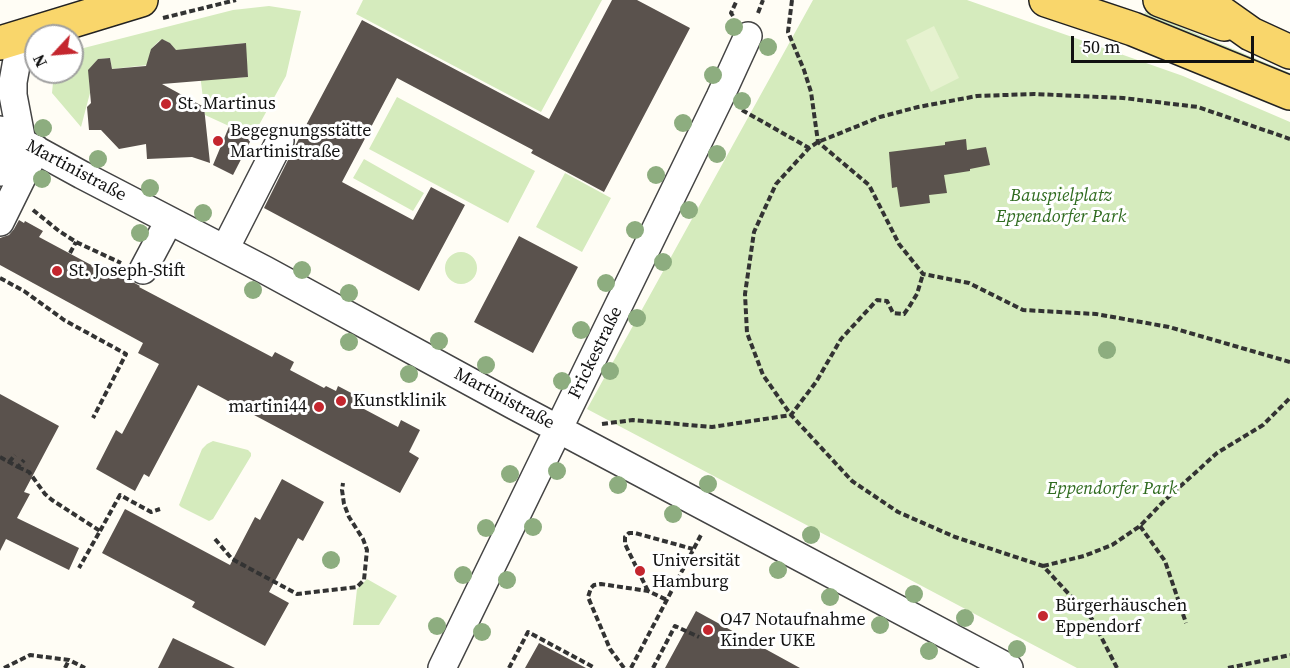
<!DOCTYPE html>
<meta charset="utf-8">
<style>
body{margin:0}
#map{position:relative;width:1290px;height:668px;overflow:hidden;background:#fffdf5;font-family:"Source Serif 4",serif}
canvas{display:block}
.north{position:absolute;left:24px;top:24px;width:60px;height:60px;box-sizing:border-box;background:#fff;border:2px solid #a0a0a0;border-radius:50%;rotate:244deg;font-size:16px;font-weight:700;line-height:24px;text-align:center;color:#111}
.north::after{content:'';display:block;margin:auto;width:21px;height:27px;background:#c4262e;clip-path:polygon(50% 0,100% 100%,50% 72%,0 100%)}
.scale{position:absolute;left:1071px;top:36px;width:183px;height:27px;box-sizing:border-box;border:3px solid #111;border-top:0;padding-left:8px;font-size:18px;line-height:21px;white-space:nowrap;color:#111;-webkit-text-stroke:4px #fff;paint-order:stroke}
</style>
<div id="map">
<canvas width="1290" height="668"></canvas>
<div class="north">N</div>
<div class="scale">50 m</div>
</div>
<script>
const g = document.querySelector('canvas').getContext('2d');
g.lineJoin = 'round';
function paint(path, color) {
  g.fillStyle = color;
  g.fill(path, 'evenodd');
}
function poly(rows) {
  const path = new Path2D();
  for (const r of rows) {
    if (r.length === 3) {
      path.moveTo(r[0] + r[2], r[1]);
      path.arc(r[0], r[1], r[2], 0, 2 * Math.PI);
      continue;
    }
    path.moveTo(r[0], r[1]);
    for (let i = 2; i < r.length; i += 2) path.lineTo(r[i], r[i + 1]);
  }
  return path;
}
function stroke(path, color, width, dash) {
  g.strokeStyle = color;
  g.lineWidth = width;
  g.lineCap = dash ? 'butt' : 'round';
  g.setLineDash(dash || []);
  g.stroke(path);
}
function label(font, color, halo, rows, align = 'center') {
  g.font = font + ' "Source Serif 4",serif';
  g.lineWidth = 6;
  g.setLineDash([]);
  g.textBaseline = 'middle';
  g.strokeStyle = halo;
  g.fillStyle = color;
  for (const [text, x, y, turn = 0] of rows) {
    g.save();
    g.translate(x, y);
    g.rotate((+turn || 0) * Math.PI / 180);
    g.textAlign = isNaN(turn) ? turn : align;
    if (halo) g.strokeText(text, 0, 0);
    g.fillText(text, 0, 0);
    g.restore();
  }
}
paint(poly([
 [363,0,602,0,541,112,356,14],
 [813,0,967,0,1183,76,1290,122,1290,668,1077,668,587,409],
 [269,6,301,11,286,76,254,134,231,122,229,126,205,115,200,74,237,78,248,77,245,43,198,48,199,65,179,56,174,48,170,43,164,40,159,41,151,49,148,65,112,69,110,58,98,59,89,70,90,93,81,127,52,93,54,72,72,72,72,51,233,10],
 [1145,12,1290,73,1290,79,1143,18],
 [397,97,535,171,508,223,369,149],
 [364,159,424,193,413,211,353,178],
 [565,173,611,198,582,252,536,227],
 [461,268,16],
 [213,441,248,450,251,453,251,456,213,519,209,521,181,507,179,505,202,449,207,444],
 [367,579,397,596,379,625,353,625,357,589]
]), '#d5ebbd');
paint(poly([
 [934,26,959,78,931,92,906,40]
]), '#e6f2cf');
paint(poly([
 [612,0,637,0,690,28,604,192,531,153,533,150,397,78,342,182,413,220,431,187,465,205,419,291,264,208,295,146,362,20,549,119],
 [162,39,170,43,176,50,246,43,248,77,162,84,204,107,210,163,192,157,147,159,146,144,119,149,101,130,89,130,87,107,91,103,88,70,98,59,110,58,112,69,146,66,151,49],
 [231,122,254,134,233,175,213,165],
 [966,139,967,150,986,147,990,165,970,169,970,171,944,175,947,193,929,195,930,203,900,207,897,187,892,188,889,152,945,145,945,142],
 [19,220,24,223,25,221,43,231,39,237,108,274,112,268,129,277,129,280,140,286,139,287,272,357,275,352,294,362,290,370,324,388,326,386,336,391,338,386,357,396,354,401,365,407,364,409,398,427,401,420,420,430,409,452,419,458,400,493,198,385,149,477,144,474,135,491,96,469,116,430,122,434,159,364,138,353,143,343,0,265,0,238,9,235,14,229],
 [519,236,578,267,533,353,474,322],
 [0,394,59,426,24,492,30,494,17,518,79,548,69,570,6,539,0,551],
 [282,479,324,502,303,541,298,538,269,592,289,603,265,646,192,607,195,602,102,553,125,509,230,565,255,517,260,520],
 [696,611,800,668,665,668],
 [173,638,235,668,158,668],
 [539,643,586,668,525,668]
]), '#5a524d');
const minor = poly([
 [0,130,82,175,265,270,513,405,1009,668],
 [22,142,13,95,13,82,17,60,25,35],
 [0,172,18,139],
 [0,222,36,149],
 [225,249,280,141],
 [143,270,169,221],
 [442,668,720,97,748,36]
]);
const major = poly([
 [1046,0,1133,29,1290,93],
 [1160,0,1224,24],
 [1203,0,1251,34,1290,52],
 [0,43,141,0]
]);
stroke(minor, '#444', 30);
stroke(major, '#222', 36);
stroke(poly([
 [792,0,788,32,804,70,811,92,818,142,869,185,899,244,923,274,969,283,1023,310,1096,314,1169,327,1290,362],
 [758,13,763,0],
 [733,16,731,13,737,0],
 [163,18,236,0],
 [742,110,809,148],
 [33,210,59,231,76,242,121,263],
 [70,253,76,242],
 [0,278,24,291,64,320,126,354,93,418],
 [602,424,633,420,712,427,791,415,816,382,841,339,877,300,887,301,893,313,904,314,909,307,917,294,923,274],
 [0,457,18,467,24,460],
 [9,462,15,455],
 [18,467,29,472,45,494,52,500,100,531,79,568],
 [1140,526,1165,561,1186,623],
 [100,531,120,495,151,512,160,509],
 [215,539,232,559,297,594,357,587,364,580,367,550,363,539,349,517,344,504,342,490,343,483],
 [1043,566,1084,556,1112,545,1140,526,1163,502,1217,453,1263,425,1290,398],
 [648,591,625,544,625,537,629,533,635,533,693,549],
 [4,668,30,655,69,660,85,668],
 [65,668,69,660],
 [509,668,528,632,595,668],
 [624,668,610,649,588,597,591,588,594,585,601,584,648,591,667,600],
 [631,668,702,533],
 [653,668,675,626,699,637],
 [1117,668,1092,619,1043,566,955,537,898,512,852,481,791,415,763,375,747,333,745,294,754,232,776,184,809,148,818,142,880,117,918,107,977,96,1034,94,1123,98,1198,107,1290,139],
 [1228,668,1290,655]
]), '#333', 4, [6, 3]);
stroke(minor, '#fff', 27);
stroke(major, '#f9d66b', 33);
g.fillStyle = '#8dad7f';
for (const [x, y] of [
 [734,27],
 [768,47],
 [713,75],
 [742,101],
 [683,123],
 [43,128],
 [717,154],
 [98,159],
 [656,175],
 [42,179],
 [150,188],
 [689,210],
 [203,213],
 [635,230],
 [140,233],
 [663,262],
 [302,270],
 [606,283],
 [253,290],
 [349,293],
 [637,318],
 [581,330],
 [439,341],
 [349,342],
 [1107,350],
 [486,365],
 [610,371],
 [409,374],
 [562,381],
 [557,471],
 [510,474],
 [708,484],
 [618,485],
 [673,514],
 [533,527],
 [486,528],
 [811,535],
 [331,560],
 [778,570],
 [463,575],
 [507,580],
 [914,594],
 [830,597],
 [965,618],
 [880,625],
 [437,626],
 [482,632],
 [1017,649],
 [929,651]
]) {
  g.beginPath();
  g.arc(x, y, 9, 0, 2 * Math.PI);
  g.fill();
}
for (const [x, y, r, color] of [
 [166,104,6,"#c4262e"],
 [218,141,6,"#c4262e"],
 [57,271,6,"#c4262e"],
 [341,401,6,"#c4262e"],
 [319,407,6,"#c4262e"],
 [640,571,6,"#c4262e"],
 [1043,616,6,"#c4262e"],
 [708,630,6,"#c4262e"]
]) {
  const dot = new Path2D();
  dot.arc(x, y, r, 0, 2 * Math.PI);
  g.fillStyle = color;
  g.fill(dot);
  stroke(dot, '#fff', 2);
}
label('18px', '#111', '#fff', [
 ["St. Martinus",178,104],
 ["Begegnungsstätte",230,131],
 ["Martinistraße",230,152],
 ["St. Joseph-Stift",69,271],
 ["Kunstklinik",353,401],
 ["martini44",307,407,"right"],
 ["Universität",652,561],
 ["Hamburg",652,582],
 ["Bürgerhäuschen",1055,606],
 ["Eppendorf",1055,627],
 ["O47 Notaufnahme",720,620],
 ["Kinder UKE",720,641]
], 'left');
label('18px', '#111', '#fff', [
 ["Martinistraße",76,171,28],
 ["Frickestraße",596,353,-64],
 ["Martinistraße",504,399,28]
]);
label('italic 18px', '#2f6b1f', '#fff', [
 ["Bauspielplatz",1061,196],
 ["Eppendorfer Park",1061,217],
 ["Eppendorfer Park",1112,489]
]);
</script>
